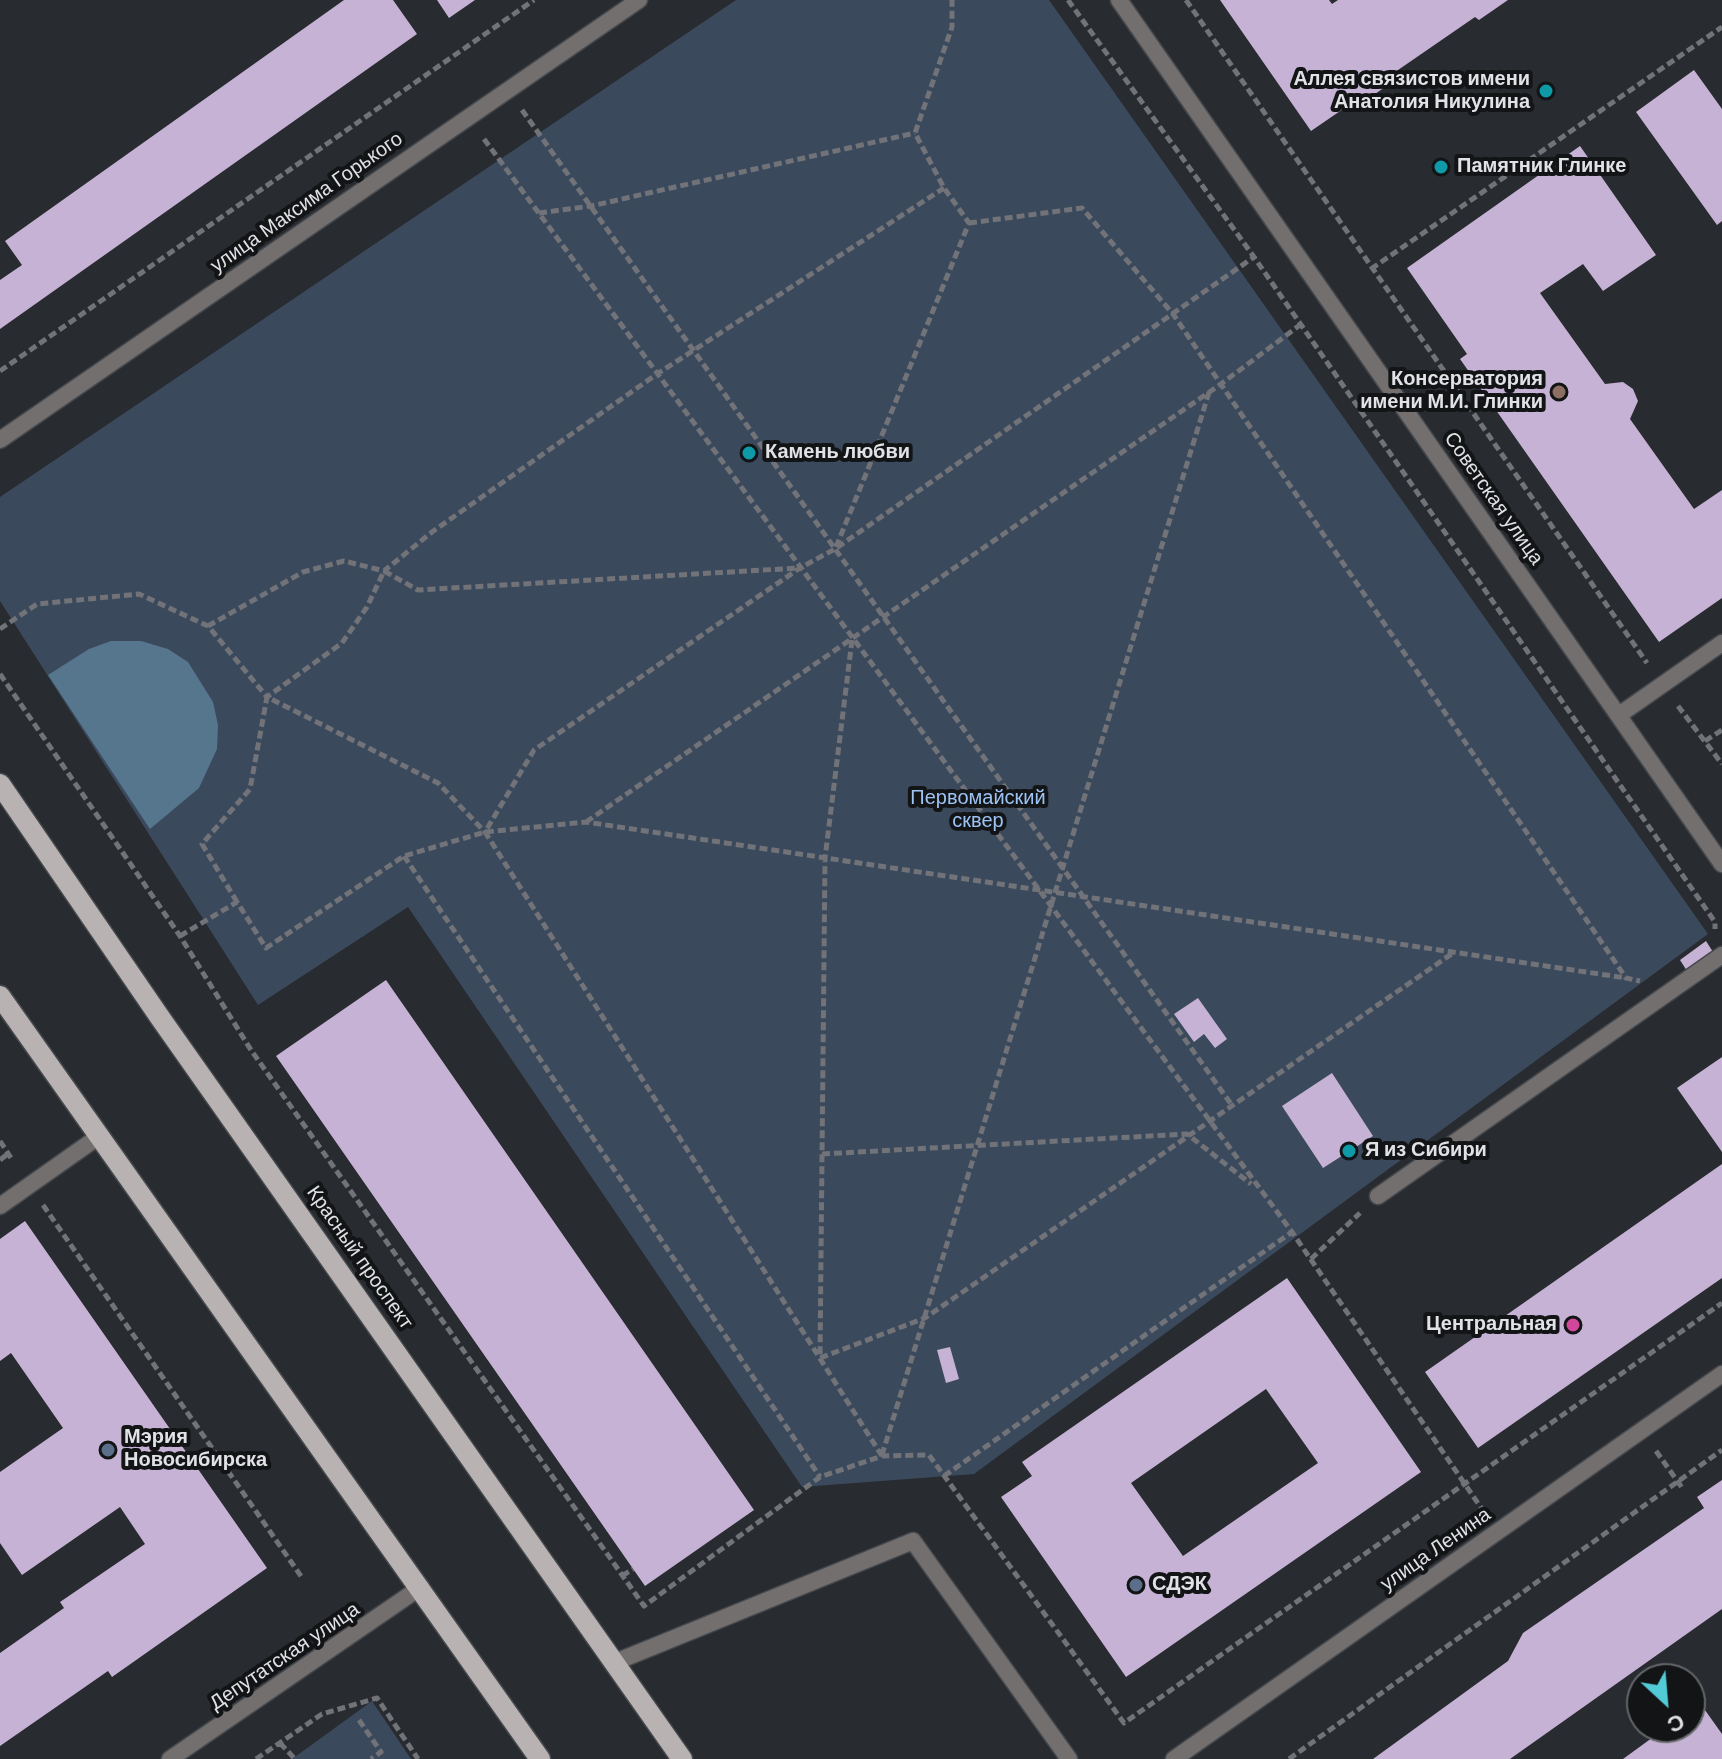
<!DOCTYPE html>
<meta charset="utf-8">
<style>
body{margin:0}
#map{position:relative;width:1722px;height:1759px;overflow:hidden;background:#282b30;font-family:"DM Sans",sans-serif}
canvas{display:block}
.north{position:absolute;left:1626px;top:1663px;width:80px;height:80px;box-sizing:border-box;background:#121416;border:2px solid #646669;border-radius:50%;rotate:154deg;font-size:22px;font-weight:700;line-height:32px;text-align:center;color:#e0e2e5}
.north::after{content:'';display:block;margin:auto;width:28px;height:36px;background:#52cbd7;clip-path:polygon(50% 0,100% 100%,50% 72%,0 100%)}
</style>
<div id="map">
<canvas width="1722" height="1759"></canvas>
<div class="north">С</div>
</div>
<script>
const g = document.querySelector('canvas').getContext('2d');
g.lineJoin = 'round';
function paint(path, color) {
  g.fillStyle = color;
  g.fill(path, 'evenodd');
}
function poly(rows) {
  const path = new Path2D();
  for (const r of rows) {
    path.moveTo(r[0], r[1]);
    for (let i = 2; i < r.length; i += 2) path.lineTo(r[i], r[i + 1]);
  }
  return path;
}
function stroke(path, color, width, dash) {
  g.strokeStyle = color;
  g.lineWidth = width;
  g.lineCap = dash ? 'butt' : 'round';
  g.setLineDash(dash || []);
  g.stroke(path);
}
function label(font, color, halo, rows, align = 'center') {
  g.font = font + ' "DM Sans",sans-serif';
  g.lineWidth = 8;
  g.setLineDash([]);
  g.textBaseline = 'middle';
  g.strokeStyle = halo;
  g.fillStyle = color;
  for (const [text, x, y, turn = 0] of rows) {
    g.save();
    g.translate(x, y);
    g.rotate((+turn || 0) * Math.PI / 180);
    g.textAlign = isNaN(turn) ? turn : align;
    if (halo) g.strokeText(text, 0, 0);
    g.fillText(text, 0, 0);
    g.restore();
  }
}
paint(poly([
 [736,0,1049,0,1708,934,974,1474,802,1487,408,907,258,1005,0,601,0,497],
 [372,1701,411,1759,292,1759]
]), '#3b495c');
paint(poly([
 [111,641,141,641,168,649,188,662,213,702,218,725,217,749,199,788,150,829,48,675,89,649]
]), '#55768d');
paint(poly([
 [344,0,393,0,417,34,0,329,0,280,22,265,5,241],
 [437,0,475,0,449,18],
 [1220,0,1329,0,1332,4,1338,0,1508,0,1479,20,1475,17,1385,79,1388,85,1349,112,1346,107,1311,131],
 [1694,70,1722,109,1722,221,1717,225,1636,112],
 [1580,146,1656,255,1603,291,1583,264,1540,293,1605,384,1623,382,1633,389,1638,401,1630,419,1694,509,1722,490,1722,598,1659,642,1460,359,1467,354,1407,268],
 [1706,941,1713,952,1687,971,1680,960],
 [386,980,754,1510,645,1586,276,1056],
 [1198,998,1227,1039,1215,1048,1204,1034,1194,1042,1174,1014],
 [1722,1057,1722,1152,1677,1088],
 [1332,1073,1373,1136,1323,1168,1282,1106],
 [1722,1164,1722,1278,1478,1448,1425,1372],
 [25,1221,267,1568,112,1677,108,1671,0,1746,0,1653,64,1608,60,1602,145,1544,120,1507,22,1575,0,1543,0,1472,63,1428,11,1353,0,1361,0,1239],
 [1287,1278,1421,1472,1126,1677,1001,1497,1032,1476,1022,1462],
 [1266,1389,1318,1463,1183,1556,1131,1483],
 [950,1347,959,1379,946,1383,937,1350],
 [1722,1480,1722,1609,1510,1759,1373,1759,1508,1661,1523,1633,1704,1508,1697,1497],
 [1700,1703,1722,1734,1722,1759,1623,1759,1667,1727,1690,1727,1690,1711]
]), '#c6b2d4');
const service = poly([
 [1619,715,1722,643],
 [1378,1196,1722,955],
 [613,1663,913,1541,1069,1759]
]);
const minor = poly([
 [0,1206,98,1137]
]);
const tertiary = poly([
 [1119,0,1722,864],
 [0,440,639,0],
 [170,1759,421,1587],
 [1174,1759,1722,1374]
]);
const primary = poly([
 [0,784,161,1019,682,1759],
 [0,996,540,1759]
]);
stroke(service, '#45484d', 19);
stroke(minor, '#45484d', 19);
stroke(tertiary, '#45484d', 19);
stroke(primary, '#45484d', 23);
stroke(poly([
 [1068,0,1254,257,1715,922,1715,929],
 [1186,0,1647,663],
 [522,110,1231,1104],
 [484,139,1292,1232,1484,1512],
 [539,213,591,206,915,133],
 [969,223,1082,208,1173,314,1626,978,1640,981],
 [1371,269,1722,27],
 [0,371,534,0],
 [836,547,969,223,944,188,915,133,952,27,952,0],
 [208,626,303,572,344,561,384,571,432,532,657,374,944,188],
 [0,629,37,604,139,594,208,626,267,697,342,643,367,607,384,571,418,590,799,568],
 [852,640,825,858,820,1358,925,1318,1453,953],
 [0,674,180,936,251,1050,644,1606,820,1477,882,1456,929,1455,1124,1723,1722,1303],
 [1678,706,1722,764],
 [1705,741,1722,730],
 [586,822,1221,384,1300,325],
 [404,856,820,1477],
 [237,902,202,844,250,789,267,697,438,783,485,832],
 [180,936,237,902,266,948,404,856,485,832,586,822,1626,978],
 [0,1141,13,1161],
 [822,1154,1187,1134,1251,1184],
 [0,1160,9,1153],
 [43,1205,303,1579],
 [1311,1259,1360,1213],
 [1656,1451,1683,1489],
 [882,1455,1210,389],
 [882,1456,485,832,534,750,800,568,835,549,1254,257],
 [944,1476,1292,1232],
 [622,1576,633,1569],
 [359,1720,381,1752,371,1759],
 [280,1743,295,1759],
 [256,1759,322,1714,377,1698,418,1759],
 [1289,1759,1722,1450]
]), '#717378', 5, [8, 4]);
stroke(service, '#726f6e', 16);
stroke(minor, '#726f6e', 16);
stroke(tertiary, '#726f6e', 16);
stroke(primary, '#b8b2b2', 20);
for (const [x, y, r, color] of [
 [1546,91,8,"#0f9aa8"],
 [1441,167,8,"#0f9aa8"],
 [1559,392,8,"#8d6e63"],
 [749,453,8,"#0f9aa8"],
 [1349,1151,8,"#0f9aa8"],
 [1573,1325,8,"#d1479c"],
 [108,1450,8,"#5c6f8a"],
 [1136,1585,8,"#5c6f8a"]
]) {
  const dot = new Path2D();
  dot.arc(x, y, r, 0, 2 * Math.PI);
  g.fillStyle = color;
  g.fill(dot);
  stroke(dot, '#121416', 3);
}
label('bold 20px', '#e0e2e5', '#121416', [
 ["Аллея связистов имени",1530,80,"right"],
 ["Анатолия Никулина",1530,103,"right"],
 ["Памятник Глинке",1457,167],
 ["Консерватория",1543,380,"right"],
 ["имени М.И. Глинки",1543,403,"right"],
 ["Камень любви",765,453],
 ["Я из Сибири",1365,1151],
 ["Центральная",1557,1325,"right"],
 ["Мэрия",124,1438],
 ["Новосибирска",124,1461],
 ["СДЭК",1152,1585]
], 'left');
label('20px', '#e0e2e5', '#121416', [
 ["улица Максима Горького",307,203,-35],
 ["Советская улица",1493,499,55],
 ["Красный проспект",359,1258,55],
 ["улица Ленина",1436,1550,-35],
 ["Депутатская улица",285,1657,-34]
]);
label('20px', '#9dc2f4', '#121416', [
 ["Первомайский",978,799],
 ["сквер",978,822]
]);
</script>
